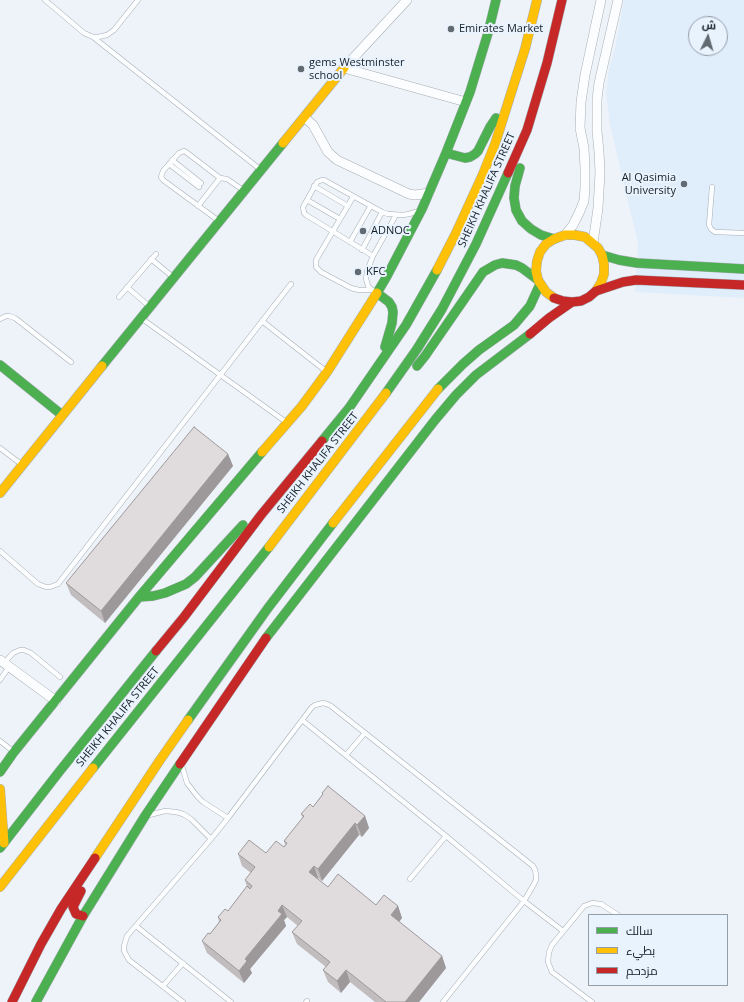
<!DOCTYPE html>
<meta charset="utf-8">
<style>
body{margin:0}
#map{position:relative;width:744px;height:1002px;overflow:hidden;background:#eef3f9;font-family:"Open Sans",Cairo,sans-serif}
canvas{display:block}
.legend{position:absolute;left:588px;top:914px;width:140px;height:72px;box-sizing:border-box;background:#e9f3fe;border:1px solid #949ea8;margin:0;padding:5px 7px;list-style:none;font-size:12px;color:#151f28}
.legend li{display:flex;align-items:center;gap:8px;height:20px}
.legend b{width:20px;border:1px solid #949ea8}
.north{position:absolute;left:688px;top:16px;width:40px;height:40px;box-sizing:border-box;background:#e9f3fe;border:1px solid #949ea8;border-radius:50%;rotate:5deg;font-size:11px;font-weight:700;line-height:16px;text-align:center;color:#151f28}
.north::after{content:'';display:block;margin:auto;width:14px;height:18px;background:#616971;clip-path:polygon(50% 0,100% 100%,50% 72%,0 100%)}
</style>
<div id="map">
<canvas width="744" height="1002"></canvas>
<ul class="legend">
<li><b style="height:5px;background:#4caf50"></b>سالك</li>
<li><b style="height:5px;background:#ffc107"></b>بطيء</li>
<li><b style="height:5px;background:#c62828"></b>مزدحم</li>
</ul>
<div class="north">ش</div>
</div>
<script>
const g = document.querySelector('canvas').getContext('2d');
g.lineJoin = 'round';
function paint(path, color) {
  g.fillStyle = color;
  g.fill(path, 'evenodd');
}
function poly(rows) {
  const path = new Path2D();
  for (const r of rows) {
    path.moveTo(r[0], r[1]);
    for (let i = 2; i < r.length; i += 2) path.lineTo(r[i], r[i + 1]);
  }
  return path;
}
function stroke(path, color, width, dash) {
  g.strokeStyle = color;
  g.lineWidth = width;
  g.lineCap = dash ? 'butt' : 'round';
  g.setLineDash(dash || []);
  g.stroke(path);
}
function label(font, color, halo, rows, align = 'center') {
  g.font = font + ' "Open Sans",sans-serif';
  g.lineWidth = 4;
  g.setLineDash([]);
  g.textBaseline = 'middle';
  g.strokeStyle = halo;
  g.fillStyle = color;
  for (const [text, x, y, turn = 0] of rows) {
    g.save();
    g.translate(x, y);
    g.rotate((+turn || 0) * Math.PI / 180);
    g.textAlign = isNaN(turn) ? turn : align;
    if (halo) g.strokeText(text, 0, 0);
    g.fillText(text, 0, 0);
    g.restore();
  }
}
paint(poly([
 [624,0,744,0,744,298,635,292,638,243,610,125,606,92,609,69,615,48],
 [696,24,720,24,720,48,696,48]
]), '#e0edfb');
const lane = poly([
 [45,0,84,33,93,37,98,37,107,35,114,30,138,0],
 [93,37,261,170],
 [172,160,201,183],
 [169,164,199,187],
 [314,186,348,206],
 [712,187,709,225,711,229,715,232,744,233],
 [353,197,316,260,316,267,321,272,351,288,359,290,373,290],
 [307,200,340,219],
 [198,206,220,178],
 [219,221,163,180,161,177,163,171,179,153,184,151,186,152,220,178,227,179,243,190],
 [350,242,370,207],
 [362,250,382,212],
 [373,256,306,215,304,213,303,207,317,182,322,180,324,180,382,212,388,214,403,215,409,214,419,211],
 [151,259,173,277],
 [127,287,150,307],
 [372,290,368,286,367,282,366,279,367,271,373,256,396,215],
 [119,297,156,254],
 [141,318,286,422],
 [0,319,6,316,9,316,15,318,71,362],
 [262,321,327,372],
 [0,448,21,464],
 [0,551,38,584,46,587,50,587,58,584,291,284],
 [4,663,13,653,20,650,24,650,31,653,60,677],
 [0,680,9,667],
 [302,720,446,836,524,901,563,931],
 [0,741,14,752],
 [346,755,365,733],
 [182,766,187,783,197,796,203,802,228,818],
 [149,815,165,811,176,812,183,814,191,819,211,839],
 [410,879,446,836],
 [136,926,231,1002],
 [163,986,183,963],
 [183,1002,129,960,124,951,124,946,127,936,211,839,228,818,312,707,315,705,323,703,327,704,331,706,533,866,535,870,536,875,536,880,534,884,524,901,443,1002],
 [306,1002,307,1001],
 [592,1002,552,972,548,962,549,952,552,945,584,906,592,903,601,904,618,915]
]);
const street = poly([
 [407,0,344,68,466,102],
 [304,117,313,125,328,152,337,160,409,194,415,195,429,193],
 [565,235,573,225,579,213,584,201,585,188,585,168,584,148,580,128,581,102,585,75,601,0],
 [593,243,598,208,600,173,599,152,597,131,597,99,599,83,618,0],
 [0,660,56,701]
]);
const fast = poly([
 [446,153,465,158,470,157,475,154,478,151,490,127,496,118],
 [520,168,515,186,514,198,516,210,522,221,531,229,541,235,554,239],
 [602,255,619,260,637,263,744,269],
 [377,293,387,276,422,209,446,153,470,92,488,33,496,0],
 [377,293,389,302,392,307,393,312,392,323,385,347],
 [0,365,62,415],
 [102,366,283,143],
 [417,366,425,356,483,272,495,265,502,263,516,265,522,268,538,280],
 [438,389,463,364,479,350,514,325,530,306,540,284],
 [386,393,417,349,442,309,476,244,508,173],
 [322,441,349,408,406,325,437,270],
 [139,597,153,596,165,593,186,584,195,577,243,525],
 [266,638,435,420,456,395,476,375,530,334],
 [188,720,268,608,333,523],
 [93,768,269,547],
 [0,772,14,752,139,597,262,452],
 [0,848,59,772,156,651],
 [36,1002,83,916,145,816,180,764]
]);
const slow = poly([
 [283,143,344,68],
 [437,270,456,233,483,174,495,144,525,49,537,0],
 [554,298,546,292,538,280,536,271,537,261,540,252,546,244,554,239,565,235,575,235,585,237,598,248,602,255,604,264,604,274,601,283,596,291],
 [262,452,302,406,327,372,377,293],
 [0,493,102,366],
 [333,523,438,389],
 [269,547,386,393],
 [0,789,4,843],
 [95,858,160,760,188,720],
 [0,887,93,768]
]);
const jam = poly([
 [508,173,527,130,547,63,562,0],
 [554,298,563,301,572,302,581,301,589,297,596,291,623,282,636,280,744,285],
 [530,334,549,318,572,302],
 [156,651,184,617,261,515,322,441],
 [180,764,266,638],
 [81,891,73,907,76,914,83,916],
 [12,1002,41,944,61,909,95,858]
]);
stroke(lane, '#a5adb4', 5.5);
stroke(street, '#a5adb4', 10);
stroke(fast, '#a5adb4', 10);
stroke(slow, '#a5adb4', 10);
stroke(jam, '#a5adb4', 10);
stroke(lane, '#fcfdfe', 4.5);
stroke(street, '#fcfdfe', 9);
stroke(fast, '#4caf50', 9);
stroke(slow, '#ffc107', 9);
stroke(jam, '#c62828', 9);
paint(poly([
 [228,454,233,466,105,623,71,595,66,583],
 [322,793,365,816,369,828,362,837,359,835,322,881,318,878,318,879,328,887,376,905,398,906,402,918,399,922,442,956,446,968,419,1002,375,1002,350,982,341,993,328,982,323,970,326,967,297,944,292,932,298,926,287,917,284,920,286,926,250,969,252,973,244,983,207,953,202,941,210,934,219,922,218,917,228,911,247,887,245,880,251,873,242,866,238,854,266,853,284,847,285,845,284,841,303,818,301,814,313,807,322,795]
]), '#c1bcbe');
paint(poly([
 [228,454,233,466,105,623,101,611],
 [365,816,369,828,362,837,357,825],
 [355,823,359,835,322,881,318,869],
 [314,866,318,878,314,884,309,872],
 [282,905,287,917,284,920,286,926,250,969,252,973,244,983,239,971,245,959,278,911],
 [398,906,402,918,395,927,391,915],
 [442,956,446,968,419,1002,405,1002],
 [346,970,350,982,341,993,337,981]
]), '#9d999b');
const building = poly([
 [194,427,228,454,101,611,66,583,194,427],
 [328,786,365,816,357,825,355,823,318,869,314,866,309,872,328,887,338,874,376,905,384,895,398,906,391,915,442,956,405,1002,386,1002,346,970,337,981,323,970,330,962,292,932,302,921,282,905,278,911,282,914,245,959,247,961,239,971,202,941,208,933,210,934,221,920,218,917,225,909,228,911,247,886,250,889,252,886,245,880,255,867,238,854,249,840,266,853,276,841,284,847,287,843,284,841,304,816,301,814,310,804,313,807,323,794,322,793,328,786]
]);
paint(building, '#e0dbdd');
stroke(building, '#9d999b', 1);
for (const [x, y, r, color] of [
 [451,29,4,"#616971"],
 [301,69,4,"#616971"],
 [684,184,4,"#616971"],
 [363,231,4,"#616971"],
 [358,272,4,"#616971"]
]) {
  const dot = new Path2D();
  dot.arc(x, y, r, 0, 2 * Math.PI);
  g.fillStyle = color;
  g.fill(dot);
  stroke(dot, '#e9f3fe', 1.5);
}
label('11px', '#151f28', '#e9f3fe', [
 ["Emirates Market",459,29],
 ["gems Westminster",309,63],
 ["school",309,76],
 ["Al Qasimia",676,178,"right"],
 ["University",676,191,"right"],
 ["ADNOC",371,231],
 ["KFC",366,272]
], 'left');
label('11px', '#151f28', '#e9f3fe', [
 ["SHEIKH KHALIFA STREET",487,190,-66],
 ["SHEIKH KHALIFA STREET",318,463,-52],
 ["SHEIKH KHALIFA STREET",118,717,-51]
]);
</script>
